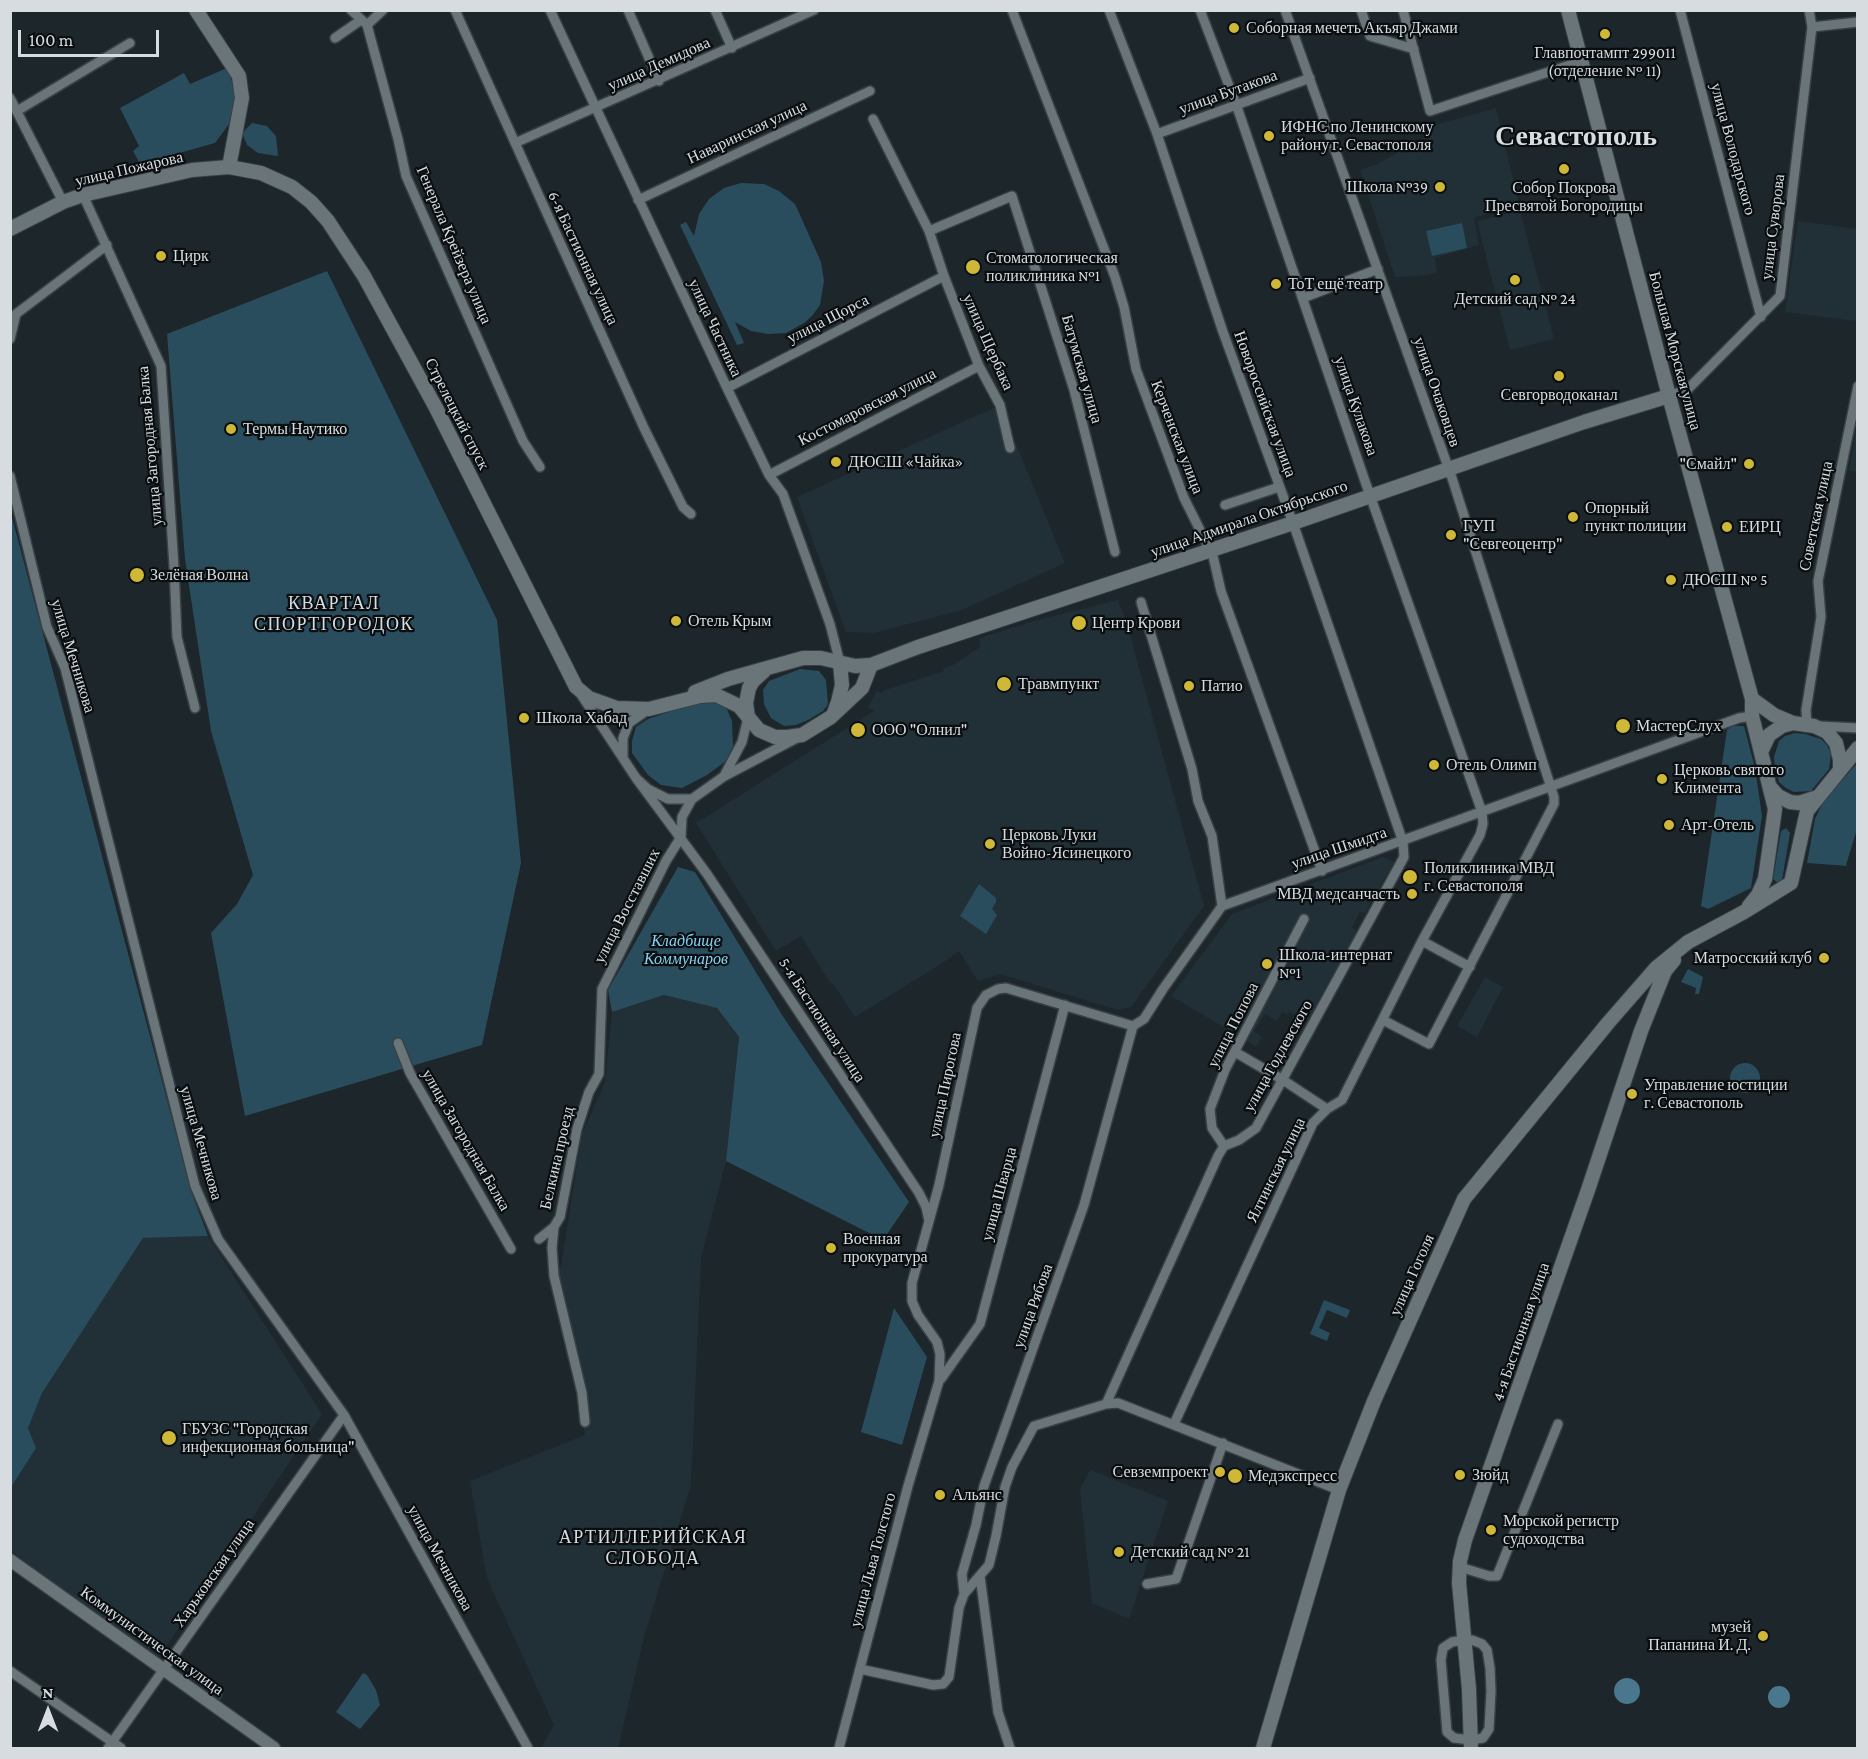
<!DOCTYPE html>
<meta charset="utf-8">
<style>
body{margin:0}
#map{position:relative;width:1868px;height:1759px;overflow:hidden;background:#1d262a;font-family:"Crimson Pro",serif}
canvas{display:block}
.frame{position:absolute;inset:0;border:12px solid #d6dcdf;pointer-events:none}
.north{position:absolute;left:18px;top:1681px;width:60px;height:60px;-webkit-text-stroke:4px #0a0e10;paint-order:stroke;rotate:0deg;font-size:16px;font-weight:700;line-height:24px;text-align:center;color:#d6dcdf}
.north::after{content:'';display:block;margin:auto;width:21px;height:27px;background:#d6dcdf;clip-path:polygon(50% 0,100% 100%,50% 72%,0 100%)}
.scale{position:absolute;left:18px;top:30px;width:141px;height:27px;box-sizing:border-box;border:3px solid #d6dcdf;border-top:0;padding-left:8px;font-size:18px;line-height:21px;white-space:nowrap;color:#d6dcdf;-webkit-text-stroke:4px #0a0e10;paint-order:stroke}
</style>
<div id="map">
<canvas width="1868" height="1759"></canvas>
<div class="frame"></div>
<div class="north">N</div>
<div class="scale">100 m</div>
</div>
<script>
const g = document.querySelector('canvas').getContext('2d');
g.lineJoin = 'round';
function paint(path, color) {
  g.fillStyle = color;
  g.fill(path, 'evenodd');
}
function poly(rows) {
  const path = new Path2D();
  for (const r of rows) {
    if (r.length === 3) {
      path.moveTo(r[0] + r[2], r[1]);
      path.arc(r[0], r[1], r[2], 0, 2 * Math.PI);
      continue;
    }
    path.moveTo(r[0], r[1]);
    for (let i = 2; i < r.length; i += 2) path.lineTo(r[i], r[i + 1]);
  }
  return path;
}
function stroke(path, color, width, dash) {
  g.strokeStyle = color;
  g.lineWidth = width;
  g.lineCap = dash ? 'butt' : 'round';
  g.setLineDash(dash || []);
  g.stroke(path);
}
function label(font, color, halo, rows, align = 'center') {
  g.font = font + ' "Crimson Pro",serif';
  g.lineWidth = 4.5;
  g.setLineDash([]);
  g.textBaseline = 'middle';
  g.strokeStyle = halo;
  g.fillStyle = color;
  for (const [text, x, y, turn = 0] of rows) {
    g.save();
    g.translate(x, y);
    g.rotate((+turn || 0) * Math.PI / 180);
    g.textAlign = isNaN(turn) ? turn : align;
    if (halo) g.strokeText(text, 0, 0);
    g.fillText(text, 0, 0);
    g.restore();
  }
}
paint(poly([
 [1496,108,1519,204,1474,218,1479,245,1435,258,1437,273,1419,276,1395,277,1360,170,1377,164,1404,149,1428,144,1427,127],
 [1520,211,1554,339,1510,350,1477,221],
 [1798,221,1857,229,1857,321,1785,312],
 [1000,405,1065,563,962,610,874,633,846,632,797,497],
 [1857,425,1857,472,1849,470],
 [1118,600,1126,620,1204,906,1131,1007,1118,1010,1000,974,978,981,959,951,941,964,855,1017,832,982,830,983,801,936,776,951,696,823,874,711,868,707,877,691,881,693,885,690,944,671,943,668,953,665,980,647,980,638,1034,621],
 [1383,857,1394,862,1365,913,1360,912,1352,927,1357,931,1307,1021,1289,1012,1287,1015,1282,1012,1277,1021,1265,1014,1254,1031,1262,1037,1256,1046,1171,996,1232,914],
 [1485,977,1503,987,1477,1037,1457,1026],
 [664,995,717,1008,739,1037,726,1161,701,1258,691,1485,645,1633,618,1748,541,1748,554,1725,487,1578,470,1481,585,1435,550,1277,550,1270,561,1267,582,1134,605,1082,612,1012],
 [208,1236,322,1414,157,1660,11,1551,10,1487,36,1448,28,1428,42,1393,143,1238],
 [1090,1470,1168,1501,1129,1619,1092,1603,1080,1489]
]), '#213037');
paint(poly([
 [227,68,237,95,229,124,215,143,140,164,133,151,139,146,120,108,184,73,190,84],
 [252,123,267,126,276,136,278,156,258,153,247,145,242,133],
 [741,183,764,184,779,191,795,204,821,262,824,281,820,305,812,316,804,323,786,333,768,334,751,331,735,322,744,343,737,345,680,225,686,222,694,236,699,214,709,199,724,188],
 [1462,223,1467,248,1432,256,1426,231],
 [327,271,497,620,521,863,482,1045,245,1116,211,933,237,904,253,875,211,731,185,559,167,334],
 [10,510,192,1194,208,1236,143,1238,42,1393,28,1428,36,1448,11,1487],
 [800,669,819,671,826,680,828,704,823,711,808,720,796,725,784,726,771,718,764,704,763,690,769,681],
 [708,701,726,707,732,721,733,747,726,761,707,775,682,788,661,785,648,775,632,753,632,741,636,727,648,719,696,703],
 [1732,726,1744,726,1755,768,1762,816,1751,888,1708,909,1701,906,1727,730],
 [1795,733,1805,734,1821,739,1827,745,1831,754,1829,769,1811,791,1794,792,1786,788,1779,782,1775,767,1774,757,1779,741,1785,736],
 [1857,763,1857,829,1846,865,1848,866,1807,863,1815,819,1823,802],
 [1786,828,1790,833,1782,880,1778,883,1773,879,1781,831],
 [678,867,695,872,782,1015,909,1202,883,1240,726,1161,739,1037,717,1008,664,995,612,1012,608,990],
 [979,884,996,898,996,902,992,909,997,915,986,934,960,916],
 [1688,969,1703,977,1699,994,1695,994,1696,988,1681,982],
 [1745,1078,15],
 [1324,1300,1350,1310,1347,1318,1327,1310,1319,1328,1330,1333,1327,1341,1310,1334],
 [894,1308,927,1357,902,1445,861,1432],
 [191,1672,223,1694,220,1700,188,1676],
 [363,1673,367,1675,376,1690,380,1705,360,1729,336,1712]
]), '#2a4d5e');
paint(poly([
 [1627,1691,13],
 [1779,1697,11]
]), '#49778d');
const minor = poly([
 [351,10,365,23],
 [455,10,644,428,683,507,691,514],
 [550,10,727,388,769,475,783,494,830,624,840,663],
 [628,10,659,81],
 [715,10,732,48],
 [1012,10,1115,277,1124,307,1136,369,1184,498,1213,556,1221,591,1322,871],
 [1285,10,1452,478,1554,797,1554,804,1429,1044,1383,1020],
 [1361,10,1370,36,1414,49],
 [1403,10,1430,111,1582,61],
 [1680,10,1761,317],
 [367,25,398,139,406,176,523,441,540,467],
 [367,25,383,10],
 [1812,27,1858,22],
 [335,38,361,20],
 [10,98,63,202],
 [17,111,130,43],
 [873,119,929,231,944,276,979,366,1000,405,1010,448],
 [1157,134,1310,78],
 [515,143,814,10],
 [83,195,161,366,174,567,177,637,195,708],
 [638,200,870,91],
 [929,231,1012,196,1074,390,1115,552],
 [1303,298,1378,269],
 [10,339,16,314,107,245],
 [727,388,944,276],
 [1669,396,1688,389,1780,296,1812,27,1809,10],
 [769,475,979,366],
 [10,476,47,627,65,668,195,1186,218,1239,344,1415,528,1748],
 [1225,505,1279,487],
 [1141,602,1192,769,1198,801,1212,836,1222,906],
 [582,696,636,778,648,789,668,799,692,799,723,777,795,739],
 [1807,725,1806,710,1821,617,1818,581,1858,386],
 [1818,726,1858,728],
 [623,758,623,738,629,723,649,709],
 [724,776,742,742,748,718],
 [636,778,707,874,919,1193,926,1207,929,1221],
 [681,837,682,817,692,799],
 [1422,941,1470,967],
 [1133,1026,1144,1019,1163,989,1222,906,1739,718,1752,716],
 [398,1043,410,1073,511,1249],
 [1235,1052,1283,1080,1327,1109],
 [1224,1146,1212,1128,1210,1109,1225,1070,1304,919],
 [554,1227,552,1248,554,1276,582,1393,585,1422],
 [539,1239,554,1227,560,1217,577,1129,589,1092,599,1074,602,989,666,861,681,837],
 [941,1379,980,1324,1065,1005],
 [1106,1404,1218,1156,1224,1146,1239,1140,1256,1128,1404,857,1403,842,1293,523,1223,332,1157,134,1109,10],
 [1174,1424,1313,1123,1327,1109,1342,1100,1422,941,1480,835,1483,824,1482,812,1366,484,1236,104,1200,10],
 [1460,1567,1489,1576,1497,1576,1558,1424],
 [980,1576,998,1712,1010,1748],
 [1147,1584,1176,1579,1223,1443],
 [964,1594,962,1574,976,1525,984,1486,1084,1205,1133,1026],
 [1464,1640,1472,1640,1482,1644,1487,1650,1490,1668,1491,1691,1489,1729,1483,1738,1471,1740,1454,1738,1447,1732,1441,1660,1443,1648,1452,1642,1464,1640],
 [860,1669,933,1685,943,1684,949,1677,959,1608,964,1594,989,1565,996,1536,1005,1487,1012,1467,1034,1426,1106,1404,1118,1403,1339,1490],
 [10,1671,121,1748],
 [108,1748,344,1415],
 [839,1748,908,1486,939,1381,940,1354,937,1342,918,1315,912,1301,912,1283,939,1185,977,1008,986,995,998,989,1006,988,1133,1026]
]);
const tertiary = poly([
 [10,1560,274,1748]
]);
const secondary = poly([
 [196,10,239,76,242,98,229,167],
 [1568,10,1669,396,1752,699,1752,716,1775,809,1765,879,1758,895,1749,906],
 [10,229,63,202,83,195,192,170,229,167,261,173,292,187,311,202,328,221,364,276,436,408,576,687,589,698,617,708,649,709,700,696,716,695,739,706,759,730,775,737,787,737,802,735,831,717,862,688,871,665],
 [695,692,728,679,803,658,821,658,855,666,871,665,918,647,1293,523,1584,422,1669,396],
 [1752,699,1774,715,1793,723],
 [834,713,838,702,842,685,840,663],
 [748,717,746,703,749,688,753,681,764,671],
 [1761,752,1769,735,1782,726,1793,723,1814,726,1827,732,1836,743,1840,760,1840,769],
 [1770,787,1778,796,1790,802,1799,803,1818,797],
 [1263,1748,1339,1490,1374,1401,1464,1199,1608,1023,1656,968,1688,942,1744,912,1791,883,1807,811,1858,748],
 [1471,1748,1469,1689,1459,1583,1460,1561,1465,1540,1588,1190,1641,1031,1665,971,1674,960]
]);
stroke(minor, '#394044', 12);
stroke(tertiary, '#394044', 15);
stroke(secondary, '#394044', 16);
stroke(minor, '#6a757a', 9);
stroke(tertiary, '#6a757a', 12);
stroke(secondary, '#6a757a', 14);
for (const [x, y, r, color] of [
 [1234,28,6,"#cfb837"],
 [1605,34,6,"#cfb837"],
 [1269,136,6,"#cfb837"],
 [1564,169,6,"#cfb837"],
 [1440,187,6,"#cfb837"],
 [161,256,6,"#cfb837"],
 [973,267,8,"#cfb837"],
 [1515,280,6,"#cfb837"],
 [1276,284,6,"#cfb837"],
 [1559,376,6,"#cfb837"],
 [231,429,6,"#cfb837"],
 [836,462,6,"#cfb837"],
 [1749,464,6,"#cfb837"],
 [1573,517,6,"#cfb837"],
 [1727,527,6,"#cfb837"],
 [1451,535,6,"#cfb837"],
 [137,575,8,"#cfb837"],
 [1671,580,6,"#cfb837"],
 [676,621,6,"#cfb837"],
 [1079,623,8,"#cfb837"],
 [1004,684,8,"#cfb837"],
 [1189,686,6,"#cfb837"],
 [524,718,6,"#cfb837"],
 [1623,726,8,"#cfb837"],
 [858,730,8,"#cfb837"],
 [1434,765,6,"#cfb837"],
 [1662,779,6,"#cfb837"],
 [1669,825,6,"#cfb837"],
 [990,844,6,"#cfb837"],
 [1410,877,8,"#cfb837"],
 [1412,894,6,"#cfb837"],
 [1824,958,6,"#cfb837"],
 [1267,964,6,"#cfb837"],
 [1632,1094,6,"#cfb837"],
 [831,1248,6,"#cfb837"],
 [169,1438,8,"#cfb837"],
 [1220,1472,6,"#cfb837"],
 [1460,1475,6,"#cfb837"],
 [1235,1476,8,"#cfb837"],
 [940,1495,6,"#cfb837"],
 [1491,1530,6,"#cfb837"],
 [1119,1552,6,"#cfb837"],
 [1763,1636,6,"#cfb837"]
]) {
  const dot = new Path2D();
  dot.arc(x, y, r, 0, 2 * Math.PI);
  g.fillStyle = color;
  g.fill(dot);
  stroke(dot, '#0a0e10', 2);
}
label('16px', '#d6dcdf', '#0a0e10', [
 ["Соборная мечеть Акъяр Джами",1246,28],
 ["Главпочтампт 299011",1605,53,"center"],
 ["(отделение № 11)",1605,71,"center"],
 ["ИФНС по Ленинскому",1281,127],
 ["району г. Севастополя",1281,145],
 ["Школа №39",1428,187,"right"],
 ["Собор Покрова",1564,188,"center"],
 ["Пресвятой Богородицы",1564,206,"center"],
 ["Цирк",173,256],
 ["Стоматологическая",986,258],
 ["поликлиника №1",986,276],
 ["ТоТ ещё театр",1288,284],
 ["Детский сад № 24",1515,299,"center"],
 ["Севгорводоканал",1559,395,"center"],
 ["Термы Наутико",243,429],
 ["ДЮСШ «Чайка»",848,462],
 ["\"Смайл\"",1737,464,"right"],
 ["Опорный",1585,508],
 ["пункт полиции",1585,526],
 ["ГУП",1463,526],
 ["\"Севгеоцентр\"",1463,544],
 ["ЕИРЦ",1739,527],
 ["Зелёная Волна",150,575],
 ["ДЮСШ № 5",1683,580],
 ["Отель Крым",688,621],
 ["Центр Крови",1092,623],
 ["Травмпункт",1018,684],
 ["Патио",1201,686],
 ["Школа Хабад",536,718],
 ["МастерСлух",1636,726],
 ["ООО \"Олнил\"",872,730],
 ["Отель Олимп",1446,765],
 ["Церковь святого",1674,770],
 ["Климента",1674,788],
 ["Арт-Отель",1681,825],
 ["Церковь Луки",1002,835],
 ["Войно-Ясинецкого",1002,853],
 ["Поликлиника МВД",1424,868],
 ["г. Севастополя",1424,886],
 ["МВД медсанчасть",1400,894,"right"],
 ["Школа-интернат",1279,955],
 ["№1",1279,973],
 ["Матросский клуб",1812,958,"right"],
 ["Управление юстиции",1644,1085],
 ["г. Севастополь",1644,1103],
 ["Военная",843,1239],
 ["прокуратура",843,1257],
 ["ГБУЗС \"Городская",182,1429],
 ["инфекционная больница\"",182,1447],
 ["Севземпроект",1208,1472,"right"],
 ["Зюйд",1472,1475],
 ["Медэкспресс",1248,1476],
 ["Альянс",952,1495],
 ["Морской регистр",1503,1521],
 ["судоходства",1503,1539],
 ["Детский сад № 21",1131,1552],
 ["музей",1751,1627,"right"],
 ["Папанина И. Д.",1751,1645,"right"]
], 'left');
label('16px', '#d6dcdf', '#0a0e10', [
 ["улица Демидова",659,64,-24],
 ["улица Бутакова",1228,92,-20],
 ["Наваринская улица",747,132,-25],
 ["улица Володарского",1733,149,75],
 ["улица Пожарова",129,169,-13],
 ["улица Суворова",1773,227,-83],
 ["Генерала Крейзера улица",454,245,67],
 ["6-я Бастионная улица",583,258,65],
 ["улица Щорса",828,319,-27],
 ["улица Частника",715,328,65],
 ["улица Щербака",988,342,66],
 ["Большая Морская улица",1675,351,75],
 ["Батумская улица",1082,369,74],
 ["улица Очаковцев",1437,392,71],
 ["Новороссийская улица",1265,404,70],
 ["улица Кулакова",1356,406,71],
 ["Костомаровская улица",867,407,-27],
 ["Стрелецкий спуск",457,414,63],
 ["Керченская улица",1177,437,69],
 ["улица Загородная Балка",150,446,-95],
 ["Советская улица",1816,516,-78],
 ["улица Адмирала Октябрьского",1249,519,-19],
 ["улица Мечникова",73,656,73],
 ["улица Шмидта",1339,848,-19],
 ["улица Восставших",627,906,-63],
 ["5-я Бастионная улица",822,1020,57],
 ["улица Попова",1233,1025,-63],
 ["улица Годлевского",1278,1056,-61],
 ["улица Пирогова",945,1085,-78],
 ["улица Загородная Балка",466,1140,60],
 ["улица Мечникова",201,1143,74],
 ["Белкина проезд",557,1158,-77],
 ["Ялтинская улица",1276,1170,-64],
 ["улица Шварца",999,1194,-75],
 ["улица Гоголя",1412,1275,-66],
 ["улица Рябова",1033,1306,-70],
 ["4-я Бастионная улица",1521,1332,-71],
 ["улица Мечникова",440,1558,61],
 ["улица Льва Толстого",873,1560,-75],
 ["Харьковская улица",214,1573,-55],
 ["Коммунистическая улица",152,1641,36]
]);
label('italic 16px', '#86d3f6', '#0a0e10', [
 ["Кладбище",686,941],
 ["Коммунаров",686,959]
]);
g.letterSpacing = '1.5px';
label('18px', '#d6dcdf', '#0a0e10', [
 ["КВАРТАЛ",334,603],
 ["СПОРТГОРОДОК",334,624],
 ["АРТИЛЛЕРИЙСКАЯ",653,1537],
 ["СЛОБОДА",653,1558]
]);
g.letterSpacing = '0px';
label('bold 28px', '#d6dcdf', '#0a0e10', [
 ["Севастополь",1576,136]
]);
</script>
